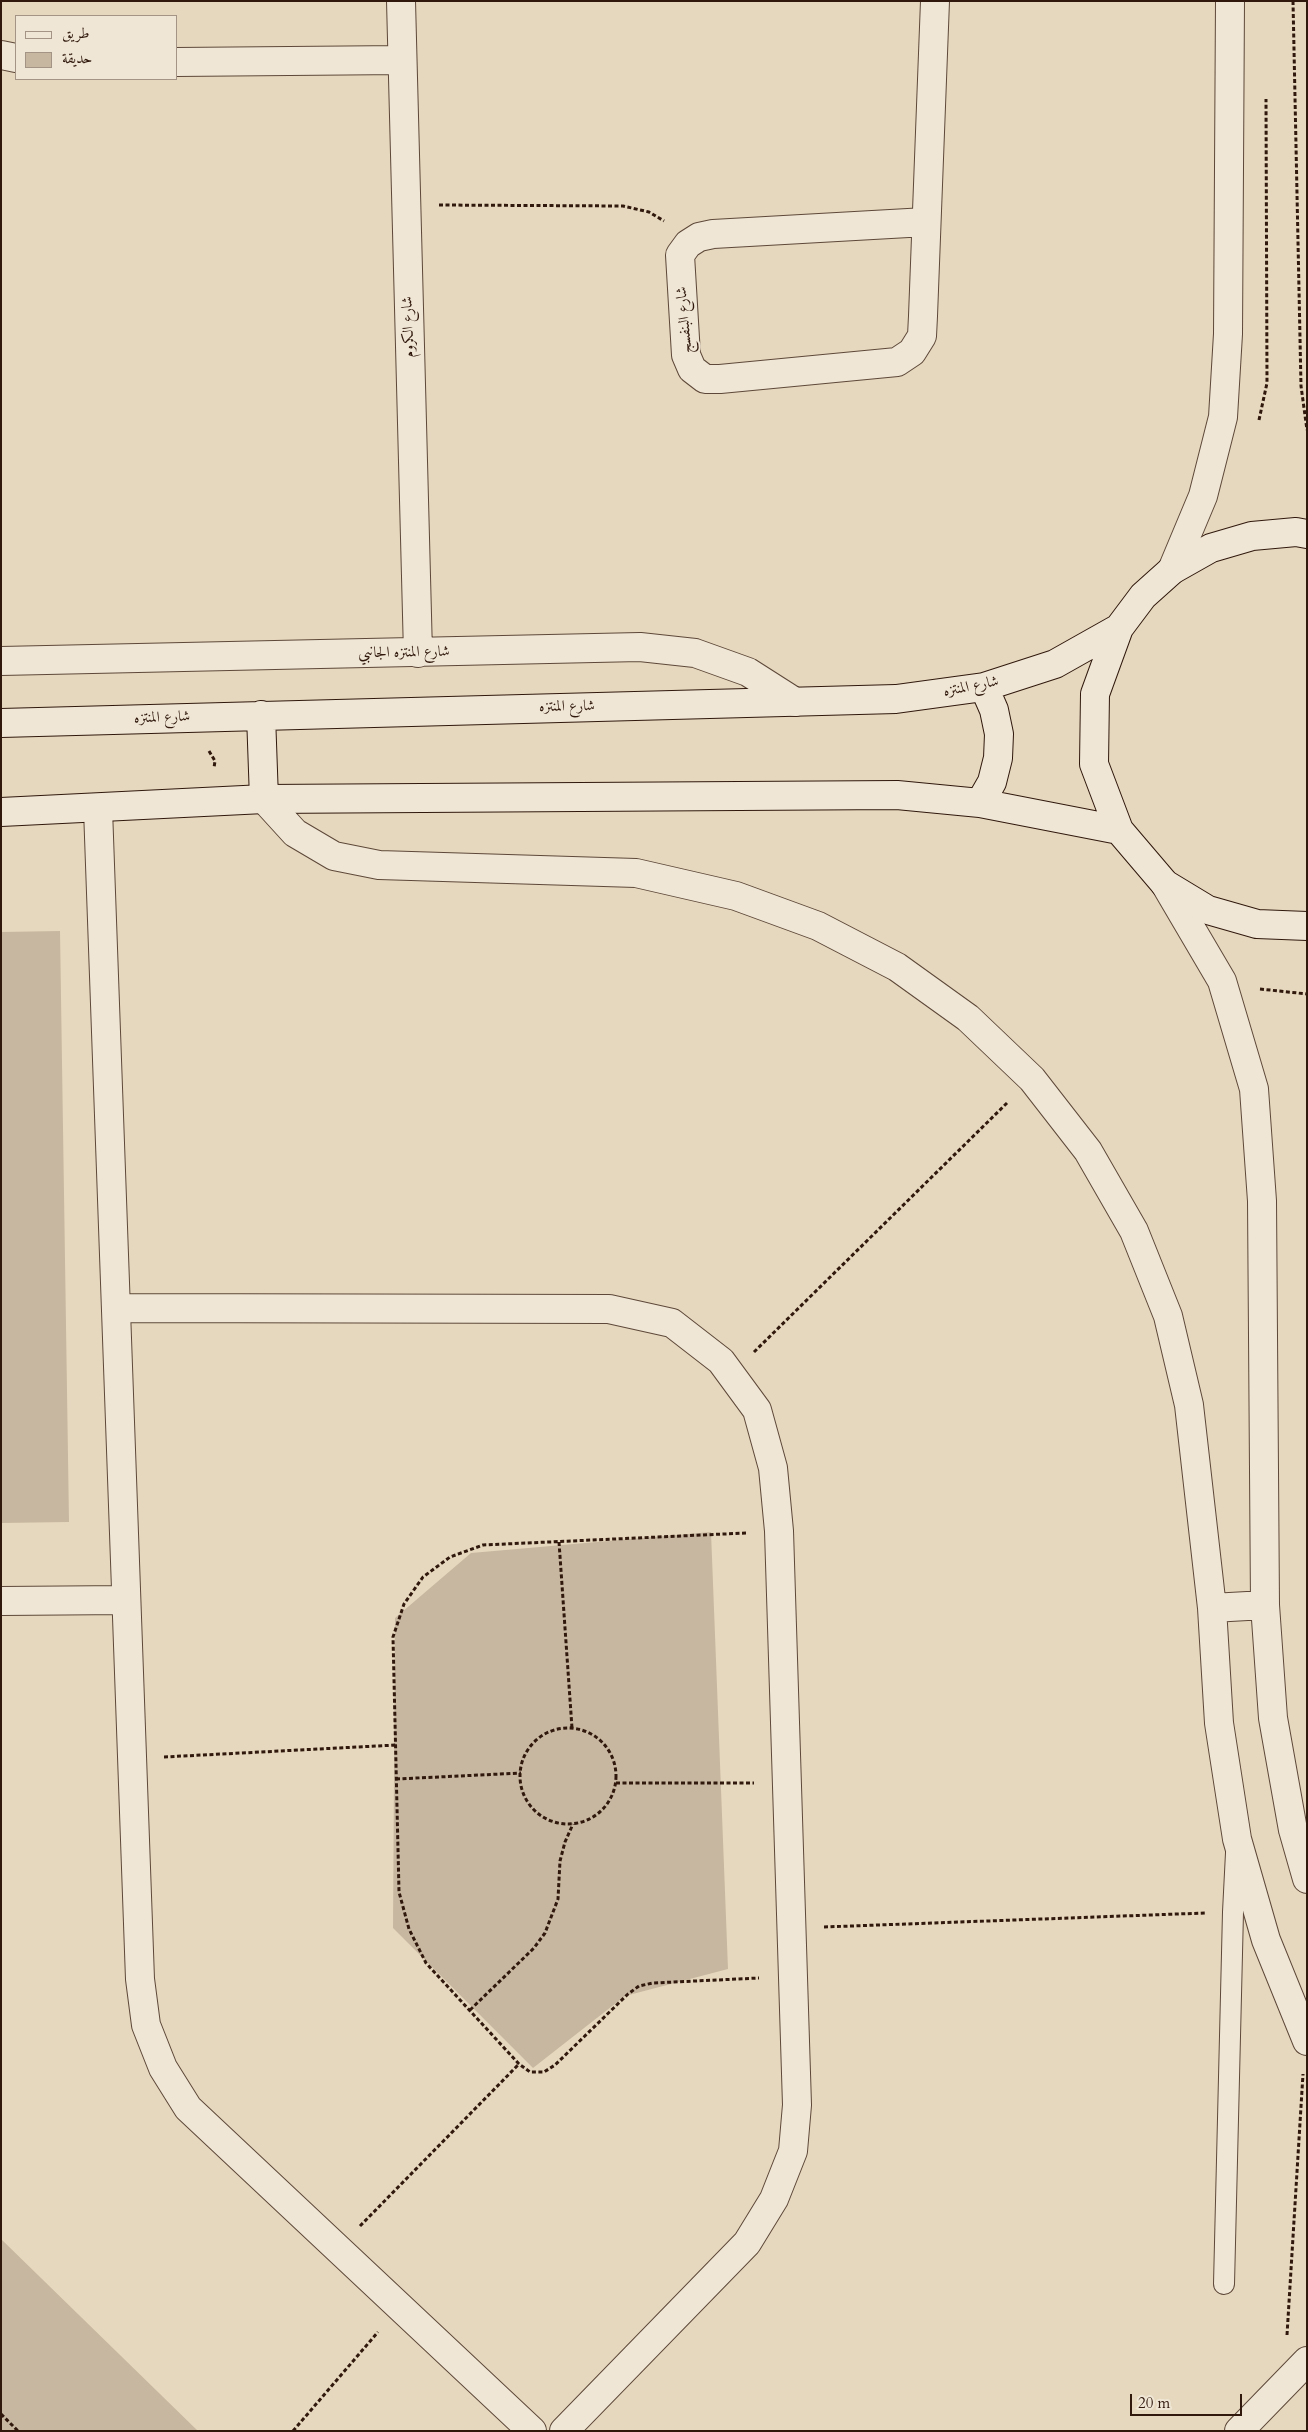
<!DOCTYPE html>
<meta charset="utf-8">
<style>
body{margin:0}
#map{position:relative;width:1308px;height:2432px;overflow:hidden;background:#e6d8be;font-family:Cardo,Amiri,serif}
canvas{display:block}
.frame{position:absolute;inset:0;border:2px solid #30180d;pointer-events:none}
.legend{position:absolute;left:15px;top:15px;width:162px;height:65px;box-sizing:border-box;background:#efe6d5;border:1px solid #a39485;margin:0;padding:6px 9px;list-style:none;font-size:15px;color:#30180d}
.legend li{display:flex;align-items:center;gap:10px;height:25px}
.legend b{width:25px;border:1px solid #a39485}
.scale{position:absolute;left:1130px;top:2394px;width:112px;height:22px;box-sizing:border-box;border:2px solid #30180d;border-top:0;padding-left:6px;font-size:15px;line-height:18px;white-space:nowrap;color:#30180d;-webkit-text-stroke:4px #efe6d5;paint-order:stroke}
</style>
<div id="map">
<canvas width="1308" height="2432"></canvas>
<div class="frame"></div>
<ul class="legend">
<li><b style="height:6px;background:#efe6d5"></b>طريق</li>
<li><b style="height:14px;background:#c7b7a0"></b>حديقة</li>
</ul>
<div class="scale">20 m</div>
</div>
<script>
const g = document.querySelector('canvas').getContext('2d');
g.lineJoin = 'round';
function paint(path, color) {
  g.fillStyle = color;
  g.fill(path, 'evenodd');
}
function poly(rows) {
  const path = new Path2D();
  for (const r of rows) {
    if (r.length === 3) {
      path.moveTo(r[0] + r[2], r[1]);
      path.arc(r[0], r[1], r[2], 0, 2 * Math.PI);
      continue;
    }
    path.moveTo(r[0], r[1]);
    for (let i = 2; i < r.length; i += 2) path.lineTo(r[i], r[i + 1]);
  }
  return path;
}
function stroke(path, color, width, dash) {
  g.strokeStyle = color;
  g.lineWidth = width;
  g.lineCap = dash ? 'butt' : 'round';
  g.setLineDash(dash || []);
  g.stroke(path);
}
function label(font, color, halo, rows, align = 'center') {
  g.font = font + ' Cardo,Amiri,serif';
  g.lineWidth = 4;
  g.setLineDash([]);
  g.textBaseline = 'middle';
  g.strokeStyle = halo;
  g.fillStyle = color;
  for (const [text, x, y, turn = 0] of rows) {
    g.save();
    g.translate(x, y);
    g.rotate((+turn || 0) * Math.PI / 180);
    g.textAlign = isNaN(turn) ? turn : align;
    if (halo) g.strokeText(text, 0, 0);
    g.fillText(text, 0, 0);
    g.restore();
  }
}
paint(poly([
 [60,931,69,1522,1,1523,1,932],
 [711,1532,728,1969,625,1996,533,2068,393,1928,395,1618,471,1553],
 [1,2239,198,2431,1,2431]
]), '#c7b7a0');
const lane = poly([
 [1224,2284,1233,1912,1236,1853]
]);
const street = poly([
 [401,1,418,653],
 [1,55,16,58],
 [176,62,402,60],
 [926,222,713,234,699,237,688,244,680,255,686,355,692,369,705,379,720,379,897,362,912,352,922,336,923,316,935,1],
 [1172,570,1203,496,1223,417,1228,334,1230,1],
 [1,661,640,647,695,653,748,672,795,702],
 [264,799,295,833,334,856,379,865,636,873,736,896,818,926,897,967,968,1018,1032,1079,1088,1151,1134,1231,1168,1316,1189,1405,1212,1608,1219,1723,1237,1839,1266,1940,1307,2041],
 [98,809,140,1979,146,2025,163,2068,188,2108,532,2431],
 [1165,884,1222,981,1254,1089,1262,1201,1265,1605,1273,1718,1293,1830,1307,1879],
 [116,1308,609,1309,672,1323,721,1361,757,1410,773,1468,779,1531,797,2105,793,2151,774,2199,747,2243,564,2431],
 [1,1601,126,1600],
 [1212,1608,1265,1605],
 [1239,2431,1307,2361]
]);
const secondary = poly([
 [1307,534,1296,532,1252,536,1211,548,1172,570,1143,596,1119,628,1095,694,1094,764,1119,830,1165,884,1208,910,1257,924,1307,926],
 [261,715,264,799],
 [1,723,896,699,984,687,1055,664,1119,628],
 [980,803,992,782,998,758,999,734,994,710,984,687],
 [1,812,264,799,897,795,980,803,1119,830]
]);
stroke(lane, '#5e4839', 22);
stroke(street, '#5e4839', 30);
stroke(secondary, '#30180d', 30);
stroke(poly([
 [1293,1,1301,386,1307,430],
 [439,205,623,206,649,212,664,221],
 [1259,420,1267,383,1266,99],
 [209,751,215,761,214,768],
 [1260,989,1307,994],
 [754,1352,1008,1102],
 [746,1533,483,1545,450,1557,423,1577,404,1604,393,1637,399,1892,409,1929,426,1963,519,2064,530,2072,544,2072,555,2065,628,1994,639,1986,653,1983,759,1978],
 [559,1542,572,1728],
 [568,1776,48],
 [164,1757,396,1745],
 [396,1779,521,1773],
 [616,1783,754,1783],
 [824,1927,1205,1913],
 [470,2010,534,1948,545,1933,558,1899,560,1861,565,1842,573,1824],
 [360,2226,519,2064],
 [1287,2335,1303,2074],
 [1,2414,18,2431],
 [293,2431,378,2332]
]), '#30180d', 3, [4, 2.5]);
stroke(lane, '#efe6d5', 20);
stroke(street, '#efe6d5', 28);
stroke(secondary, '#efe6d5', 28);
label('15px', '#30180d', '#efe6d5', [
 ["شارع البنفسج",685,320,-95],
 ["شارع الكروم",409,327,-92],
 ["شارع المنتزه الجانبي",404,653,-1],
 ["شارع المنتزه",971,687,-11],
 ["شارع المنتزه",567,707,-1],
 ["شارع المنتزه",162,718,-2]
]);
</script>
